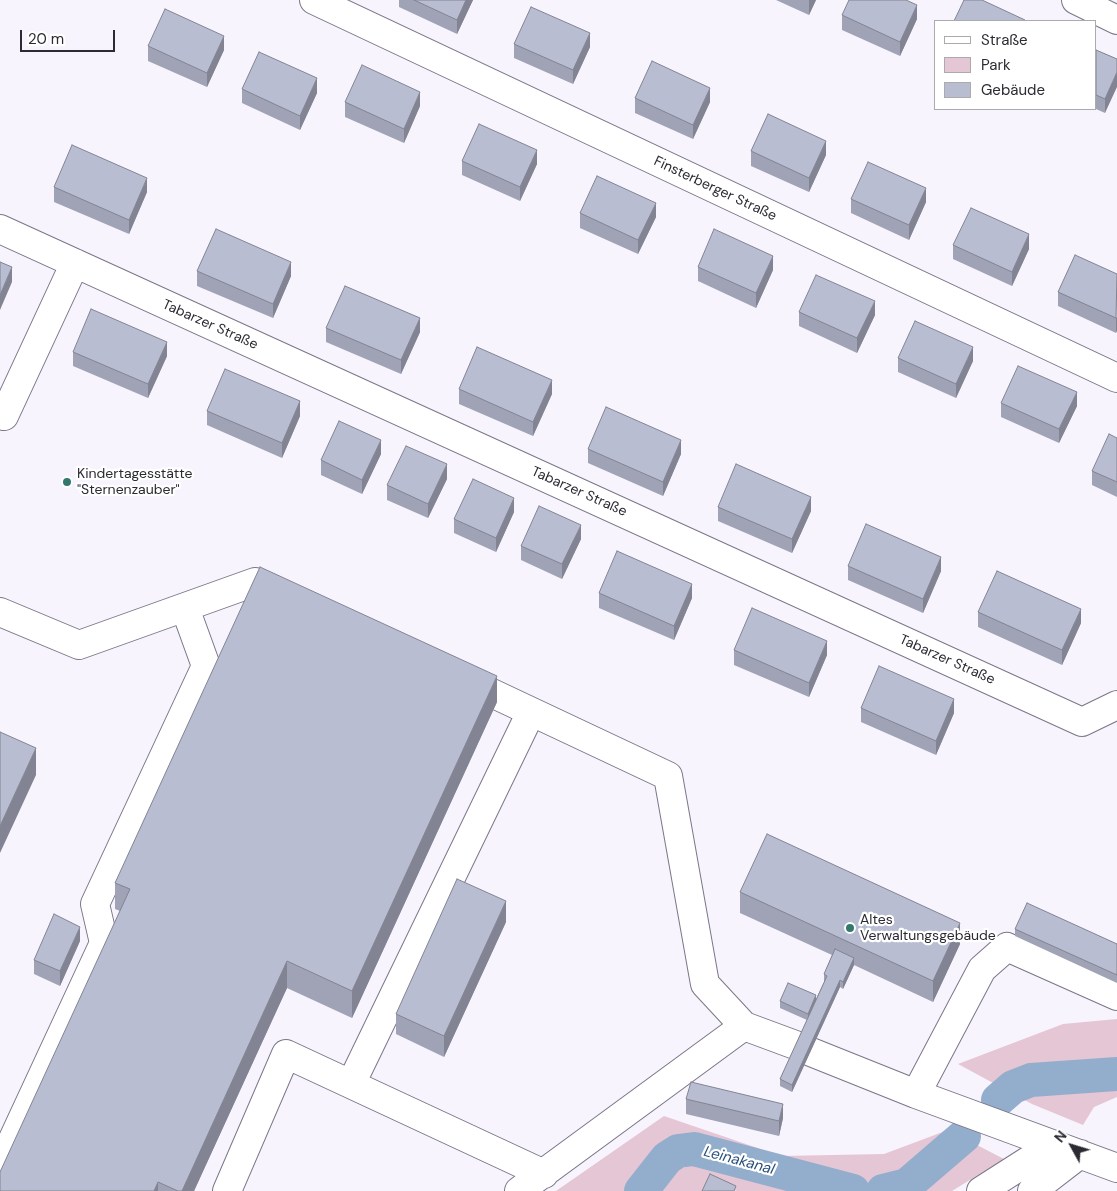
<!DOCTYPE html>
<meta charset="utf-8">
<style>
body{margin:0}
#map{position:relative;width:1117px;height:1191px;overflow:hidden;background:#f7f4fd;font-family:"DM Sans",sans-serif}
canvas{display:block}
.legend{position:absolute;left:934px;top:20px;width:162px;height:90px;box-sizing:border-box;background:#fff;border:1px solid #abaaad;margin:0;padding:6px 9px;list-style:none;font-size:15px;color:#2c2a32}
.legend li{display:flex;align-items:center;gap:10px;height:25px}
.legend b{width:25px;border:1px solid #abaaad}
.north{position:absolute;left:1047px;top:1121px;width:50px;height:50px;-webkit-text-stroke:4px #fff;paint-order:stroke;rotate:309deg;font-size:14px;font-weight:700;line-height:20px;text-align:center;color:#2c2a32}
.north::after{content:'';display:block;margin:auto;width:18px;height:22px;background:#2c2a32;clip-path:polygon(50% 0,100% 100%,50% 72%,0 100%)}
.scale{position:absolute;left:20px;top:30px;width:95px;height:22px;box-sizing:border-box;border:2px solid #2c2a32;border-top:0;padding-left:6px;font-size:15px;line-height:18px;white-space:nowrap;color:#2c2a32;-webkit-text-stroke:4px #fff;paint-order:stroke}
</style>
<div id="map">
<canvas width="1117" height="1191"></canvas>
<ul class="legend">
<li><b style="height:6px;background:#fff"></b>Straße</li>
<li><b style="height:14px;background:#e5c6d5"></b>Park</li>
<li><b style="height:14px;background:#b9bdd2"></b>Gebäude</li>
</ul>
<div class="north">N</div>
<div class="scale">20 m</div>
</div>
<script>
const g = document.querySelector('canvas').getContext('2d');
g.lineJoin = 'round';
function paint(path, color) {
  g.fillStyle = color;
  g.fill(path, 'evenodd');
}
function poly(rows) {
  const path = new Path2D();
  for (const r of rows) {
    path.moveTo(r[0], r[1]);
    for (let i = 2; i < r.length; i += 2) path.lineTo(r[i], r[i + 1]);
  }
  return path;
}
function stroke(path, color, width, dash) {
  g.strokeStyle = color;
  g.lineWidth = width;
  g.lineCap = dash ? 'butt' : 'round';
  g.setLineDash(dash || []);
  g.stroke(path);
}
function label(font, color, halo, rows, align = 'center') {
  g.font = font + ' "DM Sans",sans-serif';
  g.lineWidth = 4.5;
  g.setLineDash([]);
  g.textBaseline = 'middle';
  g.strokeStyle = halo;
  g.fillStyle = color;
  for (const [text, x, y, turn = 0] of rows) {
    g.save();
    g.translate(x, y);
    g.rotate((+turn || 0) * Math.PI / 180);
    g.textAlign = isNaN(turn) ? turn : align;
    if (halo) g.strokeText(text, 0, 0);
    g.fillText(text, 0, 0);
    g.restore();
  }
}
paint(poly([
 [1117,1019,1117,1097,1094,1107,1083,1125,1032,1104,958,1064,1063,1024],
 [664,1116,781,1156,884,1154,948,1130,1004,1159,952,1191,737,1191,708,1183,704,1191,556,1191]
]), '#e5c6d5');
stroke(poly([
 [998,1100,1013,1087,1031,1080,1117,1074],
 [641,1191,667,1158,678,1151,694,1149,853,1191],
 [883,1191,907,1185,964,1136]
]), '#93aecd', 34);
const minor = poly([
 [314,0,1117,378],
 [1076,0,1117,20],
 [0,229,1082,722,1117,705],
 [4,416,75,263],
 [0,612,79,645,255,582,285,596],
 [462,679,668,776,705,984,744,1026,798,1046],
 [811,1052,916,1094,1117,1168],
 [351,1084,531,712],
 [916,1094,982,969,1007,947,1117,996],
 [0,1167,104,943,95,904,206,666,185,608],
 [227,1191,286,1054,544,1174],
 [519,1191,744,1026],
 [981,1191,1053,1145],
 [1032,1191,1080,1154]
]);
stroke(minor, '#7c7689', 30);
stroke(minor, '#fff', 28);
paint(poly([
 [399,0,473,0,457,34,399,7],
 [776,0,816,0,809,15],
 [842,15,917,19,900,56,842,30],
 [514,44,590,47,573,84,514,58],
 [148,46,224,50,207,87,148,61],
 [1096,50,1117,59,1105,113,1096,109],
 [242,89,317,93,300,130,242,103],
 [635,98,710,102,693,139,635,113],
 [345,102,420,106,404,143,345,117],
 [751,151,826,155,809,192,751,166],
 [462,161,537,164,520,201,462,175],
 [54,187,147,192,129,234,54,202],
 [851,199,926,202,909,240,851,213],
 [580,213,656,217,638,254,580,228],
 [953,245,1029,249,1012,286,953,259],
 [698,267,773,270,756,308,698,281],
 [197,271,291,276,273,318,197,286],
 [1117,274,1116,333,1058,306,1058,292],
 [799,312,875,315,857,353,799,326],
 [326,328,420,332,401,374,326,342],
 [73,352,167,356,148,398,73,366],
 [898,358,973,361,956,398,898,372],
 [459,389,552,394,533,436,459,404],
 [1001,403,1077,406,1059,443,1001,417],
 [207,411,300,416,282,458,207,425],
 [1117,438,1117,497,1092,485,1092,471],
 [588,449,681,454,663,496,588,463],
 [381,454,362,494,321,475,321,460],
 [447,479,428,518,387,500,387,485],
 [718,507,811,511,792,553,718,521],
 [514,512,496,552,454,533,454,519],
 [581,539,562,579,521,560,521,546],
 [848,566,941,571,923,613,848,580],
 [599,593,692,598,674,640,599,608],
 [978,612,1081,623,1062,665,978,627],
 [734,650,827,655,809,697,734,665],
 [497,702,352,1018,287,988,194,1191,0,1191,120,911,115,909,115,883],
 [861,708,954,713,936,755,861,722],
 [740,892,960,944,933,1002,854,965,843,989,840,987,792,1092,780,1086,780,1079,807,1020,780,1008,780,1001,816,999,824,982,824,974,832,955,740,913],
 [506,922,444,1057,396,1034,396,1014],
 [1015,929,1117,944,1117,983,1015,936],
 [80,941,60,986,34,974,34,960],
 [686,1099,783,1118,779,1136,686,1114]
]), '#9fa3b5');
paint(poly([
 [466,0,473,0,457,34,457,20],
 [809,0,816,0,809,15],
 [917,5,917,19,900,56,900,42],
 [590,33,590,47,573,84,573,70],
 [224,36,224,50,207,87,207,73],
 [1117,72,1117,87,1105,113,1105,99],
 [317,78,317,93,300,130,300,116],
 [710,88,710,102,693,139,693,125],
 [420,92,420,106,404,143,404,129],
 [826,141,826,155,809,192,809,178],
 [537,150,537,164,520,201,520,187],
 [147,178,147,192,129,234,129,220],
 [926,188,926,202,909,240,909,225],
 [656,203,656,217,638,254,638,240],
 [1029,234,1029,249,1012,286,1012,272],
 [773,256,773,270,756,308,756,293],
 [291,262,291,276,273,318,273,304],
 [12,267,12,282,0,310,0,295],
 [875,301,875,315,857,353,857,338],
 [1117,317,1117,331,1116,333,1116,318],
 [420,318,420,332,401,374,401,360],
 [167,342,167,356,148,398,148,384],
 [973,347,973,361,956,398,956,384],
 [552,380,552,394,533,436,533,422],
 [1077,392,1077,406,1059,443,1059,429],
 [300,401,300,416,282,458,282,443],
 [381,440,381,454,362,494,362,480],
 [681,440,681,454,663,496,663,482],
 [447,464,447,479,428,518,428,504],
 [811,497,811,511,792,553,792,539],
 [514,498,514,512,496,552,496,538],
 [581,525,581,539,562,579,562,564],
 [941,557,941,571,923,613,923,599],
 [692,584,692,598,674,640,674,626],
 [1081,609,1081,623,1062,665,1062,650],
 [827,641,827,655,809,697,809,683],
 [497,676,497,702,352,1018,352,991],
 [954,699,954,713,936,755,936,741],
 [36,748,36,775,0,853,0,826],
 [506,901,506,922,444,1057,444,1036],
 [960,923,960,944,933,1002,933,981],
 [80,927,80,941,60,986,60,971],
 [854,958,854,965,843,989,843,982],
 [287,961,287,988,194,1191,182,1191],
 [840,980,840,987,792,1092,792,1085],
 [816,995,816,1002,808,1021,808,1014],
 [783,1104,783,1118,779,1136,779,1121],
 [158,1182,158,1191,154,1191]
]), '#828493');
const building = poly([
 [414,0,466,0,457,20,414,0],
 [849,0,906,0,917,5,900,42,842,15,849,0],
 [964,0,982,0,1025,20,1025,21,954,21,964,0],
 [531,7,590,33,573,70,514,44,531,7],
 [165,9,224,36,207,73,148,46,165,9],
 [1096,50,1117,59,1117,72,1105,99,1096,95,1096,50],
 [259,52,317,78,300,116,242,89,259,52],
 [652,61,710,88,693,125,635,98,652,61],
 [362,65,420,92,404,129,345,102,362,65],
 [768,114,826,141,809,178,751,151,768,114],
 [479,124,537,150,520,187,462,161,479,124],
 [72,145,147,178,129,220,54,187,72,145],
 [868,162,926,188,909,225,851,199,868,162],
 [597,176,656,203,638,240,580,213,597,176],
 [971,208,1029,234,1012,272,953,245,971,208],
 [216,229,291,262,273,304,197,271,216,229],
 [714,229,773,256,756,293,698,267,714,229],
 [1075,255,1117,274,1116,318,1058,292,1075,255],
 [0,262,12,267,0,295,0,262],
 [816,275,875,301,857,338,799,312,816,275],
 [345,286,420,318,401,360,326,328,345,286],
 [91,309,167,342,148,384,73,352,91,309],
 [915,321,973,347,956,384,898,358,915,321],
 [477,347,552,380,533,422,459,389,477,347],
 [1018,366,1077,392,1059,429,1001,403,1018,366],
 [225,369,300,401,282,443,207,411,225,369],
 [606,407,681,440,663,482,588,449,606,407],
 [339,421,381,440,362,480,321,460,339,421],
 [1109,434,1117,438,1117,482,1092,471,1109,434],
 [406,446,447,464,428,504,387,485,406,446],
 [736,464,811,497,792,539,718,507,736,464],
 [473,479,514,498,496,538,454,519,473,479],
 [539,506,581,525,562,564,521,546,539,506],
 [866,524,941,557,923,599,848,566,866,524],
 [617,551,692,584,674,626,599,593,617,551],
 [260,567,497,676,352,991,287,961,182,1191,178,1191,158,1182,154,1191,0,1191,0,1172,130,889,115,883,260,567],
 [997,571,1081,609,1062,650,978,612,997,571],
 [752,608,827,641,809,683,734,650,752,608],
 [879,666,954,699,936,741,861,708,879,666],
 [0,732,36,748,0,826,0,732],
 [767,834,960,923,933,981,740,892,767,834],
 [457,879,506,901,444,1036,396,1014,457,879],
 [1027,903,1117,944,1117,975,1015,929,1027,903],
 [54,914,80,927,60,971,34,960,54,914],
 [835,949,854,958,843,982,840,980,792,1085,780,1079,827,976,824,974,835,949],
 [788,983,816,995,808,1014,780,1001,788,983],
 [691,1082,783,1104,779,1121,686,1099,691,1082],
 [710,1174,736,1186,734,1191,702,1191,710,1174]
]);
paint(building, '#b9bdd2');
stroke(building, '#828493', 1);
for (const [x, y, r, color] of [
 [67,482,5,"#33786c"],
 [850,928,5,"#33786c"]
]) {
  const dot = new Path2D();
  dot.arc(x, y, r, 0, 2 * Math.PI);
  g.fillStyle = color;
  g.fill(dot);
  stroke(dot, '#fff', 2);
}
label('14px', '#2c2a32', '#fff', [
 ["Finsterberger Straße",715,189,25],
 ["Tabarzer Straße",210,325,24],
 ["Tabarzer Straße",579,492,24],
 ["Tabarzer Straße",947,660,24]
]);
label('14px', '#2c2a32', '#fff', [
 ["Kindertagesstätte",77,474],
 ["\"Sternenzauber\"",77,490],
 ["Altes",860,920],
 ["Verwaltungsgebäude",860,936]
], 'left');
label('italic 15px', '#29507a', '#fff', [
 ["Leinakanal",739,1161,15]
]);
</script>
